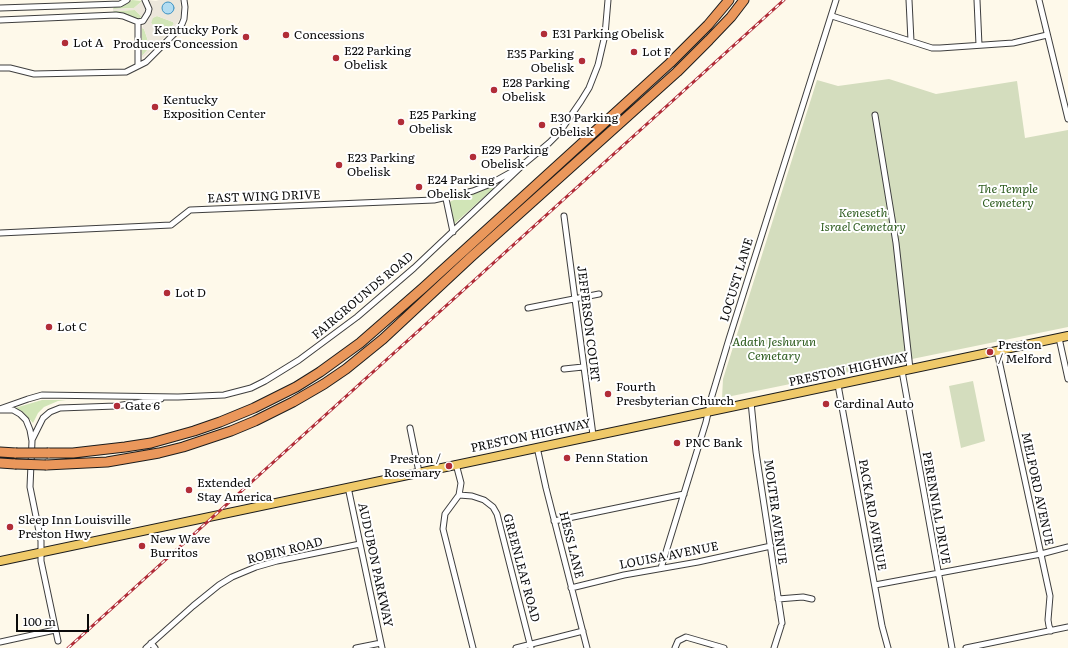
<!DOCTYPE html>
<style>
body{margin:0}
#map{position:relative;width:1068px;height:648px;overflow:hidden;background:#fef9ea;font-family:Literata,serif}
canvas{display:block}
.scale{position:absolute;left:16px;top:614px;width:73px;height:18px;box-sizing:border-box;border:2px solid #0b0b0b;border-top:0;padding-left:5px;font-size:12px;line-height:14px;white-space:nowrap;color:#0b0b0b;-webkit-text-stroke:3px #fff;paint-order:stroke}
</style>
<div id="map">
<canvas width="1068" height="648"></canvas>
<div class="scale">100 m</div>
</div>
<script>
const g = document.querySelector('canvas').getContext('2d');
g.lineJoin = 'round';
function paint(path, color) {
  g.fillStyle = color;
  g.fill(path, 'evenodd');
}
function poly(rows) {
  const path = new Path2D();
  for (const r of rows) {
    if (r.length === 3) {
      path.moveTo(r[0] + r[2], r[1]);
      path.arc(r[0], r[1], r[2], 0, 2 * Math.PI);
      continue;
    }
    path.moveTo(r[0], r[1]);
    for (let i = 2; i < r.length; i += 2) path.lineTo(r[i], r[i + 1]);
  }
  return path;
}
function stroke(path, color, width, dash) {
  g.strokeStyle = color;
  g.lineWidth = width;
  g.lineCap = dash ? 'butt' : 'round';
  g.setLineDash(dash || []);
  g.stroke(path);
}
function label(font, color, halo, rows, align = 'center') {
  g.font = font + ' Literata,serif';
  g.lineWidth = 4;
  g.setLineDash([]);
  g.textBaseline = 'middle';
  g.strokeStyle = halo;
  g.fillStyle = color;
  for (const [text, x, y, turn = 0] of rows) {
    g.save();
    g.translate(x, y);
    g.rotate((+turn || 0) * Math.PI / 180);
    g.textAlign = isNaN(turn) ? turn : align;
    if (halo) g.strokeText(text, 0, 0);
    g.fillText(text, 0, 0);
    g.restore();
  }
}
paint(poly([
 [132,0,142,1,134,8,113,9,114,7,124,5],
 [135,10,142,17,137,19,120,12,114,12,113,11],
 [157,16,173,22,174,24,164,34,162,34,151,23,152,18],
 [142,28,144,29,150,47,142,56],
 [493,187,494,188,454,224,453,223,449,204,451,201],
 [42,400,66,400,58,401,44,407,38,413,33,423,23,412,15,408]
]), '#d1e5b7');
paint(poly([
 [889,79,936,94,1017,81,1025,138,1068,130,1068,327,722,398,723,379,817,80,838,86],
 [973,381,985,441,961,448,949,386]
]), '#d4ddbe');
paint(poly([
 [148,0,156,1,159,0,180,0,181,13,180,19,173,29,143,58,142,56,150,47,144,29,142,28,151,10,151,7],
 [157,16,173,22,174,24,164,34,162,34,151,23,153,18],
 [142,1,144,3,146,9,142,17,135,10,113,11,113,9,134,8]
]), '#ece7db');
const water = poly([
 [168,8,6]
]);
paint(water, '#b2dcf1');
stroke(water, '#3e93c3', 1);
const minor = poly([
 [909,0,911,41],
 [977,0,979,45],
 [1039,0,1068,119],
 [0,8,120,4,127,0],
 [832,16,932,48,940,48,1013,43,1047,35],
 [0,20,116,15,123,16,138,22,143,21,148,13,149,9,145,0],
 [138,22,138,66],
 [0,68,10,68,34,74,126,72,146,62,176,32,182,24,184,19,185,7,184,0],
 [875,115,896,243,910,369],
 [446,199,453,232],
 [564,216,593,435],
 [0,233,171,225,190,210,434,200,473,191,488,185,515,170],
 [528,308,599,294],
 [1059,338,1068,379],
 [997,351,1050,596,1048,620,1049,626,1051,631],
 [564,369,583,367],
 [902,371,952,648],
 [838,385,882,626,888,648],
 [751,402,756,452,782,623],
 [0,409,28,399,42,395,178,397,224,395,251,388,265,381,299,360,357,317,414,268,525,163,549,143,559,133,581,101,589,88,598,65,605,35,608,0],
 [0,410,13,410,20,414,26,420,30,430,32,441,30,487,41,541,41,561,58,641],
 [410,428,419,472],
 [32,440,43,418,50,412,60,408,116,406,161,399],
 [537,447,546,488,587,648],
 [456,464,461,483,459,495,445,514,443,529,473,648],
 [348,487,382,648],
 [459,495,472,496,484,500,493,507,497,514,531,648],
 [554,521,684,494],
 [661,568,706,422,711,399,729,339,836,0],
 [875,585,1041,554,1068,547],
 [571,588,624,575,698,562,771,546],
 [778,599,803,597,812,599],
 [0,642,55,630],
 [151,643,155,648],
 [146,648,193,606,219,585,232,577,256,567,277,561,360,544],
 [356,648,381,643],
 [516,648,583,631],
 [675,648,678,641,686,637,724,648],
 [774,648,781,626],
 [966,648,1068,627]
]);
const primary = poly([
 [0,561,1068,336]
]);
const motorway = poly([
 [0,452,16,453],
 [48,453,73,453,125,447,151,443,194,431,220,422,254,408,296,387,320,372,360,343,423,288,670,63,708,25,729,0],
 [0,463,15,464],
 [46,465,107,462,159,453,183,447,231,431,255,421,293,402,324,384,346,369,383,339,471,257,677,72,709,40,731,17,744,0]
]);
stroke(minor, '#3e3e3e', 7);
stroke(primary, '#1c1c1c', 10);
stroke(motorway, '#1c1c1c', 11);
stroke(minor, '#fff', 5);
stroke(primary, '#efc969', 8);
stroke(motorway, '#ea975b', 9);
const rail = poly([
 [68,648,784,0]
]);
stroke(rail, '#b12d38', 3);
stroke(rail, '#fff', 1.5, [4.5]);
const motorwayBridge = poly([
 [16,453,48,453],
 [15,464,46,465]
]);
stroke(motorwayBridge, '#1c1c1c', 11, []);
stroke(motorwayBridge, '#ea975b', 9);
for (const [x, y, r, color] of [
 [544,34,4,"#b12d38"],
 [286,35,4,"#b12d38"],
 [246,37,4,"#b12d38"],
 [65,43,4,"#b12d38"],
 [634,52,4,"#b12d38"],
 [336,58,4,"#b12d38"],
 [582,61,4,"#b12d38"],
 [494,90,4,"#b12d38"],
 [155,107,4,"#b12d38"],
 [401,122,4,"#b12d38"],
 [542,125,4,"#b12d38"],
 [473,157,4,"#b12d38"],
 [339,165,4,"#b12d38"],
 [419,187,4,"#b12d38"],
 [167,293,4,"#b12d38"],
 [49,327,4,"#b12d38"],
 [990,352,4,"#b12d38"],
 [608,394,4,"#b12d38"],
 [826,404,4,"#b12d38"],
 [117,406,4,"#b12d38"],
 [677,443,4,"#b12d38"],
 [567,458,4,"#b12d38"],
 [449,466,4,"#b12d38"],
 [189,490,4,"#b12d38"],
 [10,527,4,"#b12d38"],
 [142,546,4,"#b12d38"]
]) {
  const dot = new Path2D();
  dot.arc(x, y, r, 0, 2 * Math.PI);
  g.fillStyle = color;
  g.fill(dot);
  stroke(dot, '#fff', 1.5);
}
label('12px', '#0b0b0b', '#fff', [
 ["Kentucky Pork",238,30,"right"],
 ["Producers Concession",238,44,"right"],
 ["E31 Parking Obelisk",552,34],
 ["Concessions",294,35],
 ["Lot A",73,43],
 ["E22 Parking",344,51],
 ["Obelisk",344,65],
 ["Lot F",642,52],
 ["E35 Parking",574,54,"right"],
 ["Obelisk",574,68,"right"],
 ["E28 Parking",502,83],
 ["Obelisk",502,97],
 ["Kentucky",163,100],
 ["Exposition Center",163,114],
 ["E25 Parking",409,115],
 ["Obelisk",409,129],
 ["E30 Parking",550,118],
 ["Obelisk",550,132],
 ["E29 Parking",481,150],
 ["Obelisk",481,164],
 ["E23 Parking",347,158],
 ["Obelisk",347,172],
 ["E24 Parking",427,180],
 ["Obelisk",427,194],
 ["Lot D",175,293],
 ["Lot C",57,327],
 ["Preston",998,345],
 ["/ Melford",998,359],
 ["Fourth",616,387],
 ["Presbyterian Church",616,401],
 ["Cardinal Auto",834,404],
 ["Gate 6",125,406],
 ["PNC Bank",685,443],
 ["Penn Station",575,458],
 ["Preston /",441,459,"right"],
 ["Rosemary",441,473,"right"],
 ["Extended",197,483],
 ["Stay America",197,497],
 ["Sleep Inn Louisville",18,520],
 ["Preston Hwy",18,534],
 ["New Wave",150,539],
 ["Burritos",150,553]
], 'left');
label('italic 12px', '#2f5d20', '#fff', [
 ["The Temple",1008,189],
 ["Cemetery",1008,203],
 ["Keneseth",863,213],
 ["Israel Cemetary",863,227],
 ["Adath Jeshurun",774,342],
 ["Cemetary",774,356]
]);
label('12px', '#0b0b0b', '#fff', [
 ["EAST WING DRIVE",264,197,-2],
 ["LOCUST LANE",737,280,-73],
 ["FAIRGROUNDS ROAD",363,296,-40],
 ["JEFFERSON COURT",588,324,83],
 ["PRESTON HIGHWAY",849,370,-12],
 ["PRESTON HIGHWAY",531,436,-12],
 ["MELFORD AVENUE",1037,489,78],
 ["PERENNIAL DRIVE",936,508,80],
 ["MOLTER AVENUE",775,512,82],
 ["PACKARD AVENUE",872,515,80],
 ["HESS LANE",571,545,76],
 ["ROBIN ROAD",285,551,-14],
 ["LOUISA AVENUE",669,556,-11],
 ["AUDUBON PARKWAY",375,565,78],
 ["GREENLEAF ROAD",521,568,75]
]);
</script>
